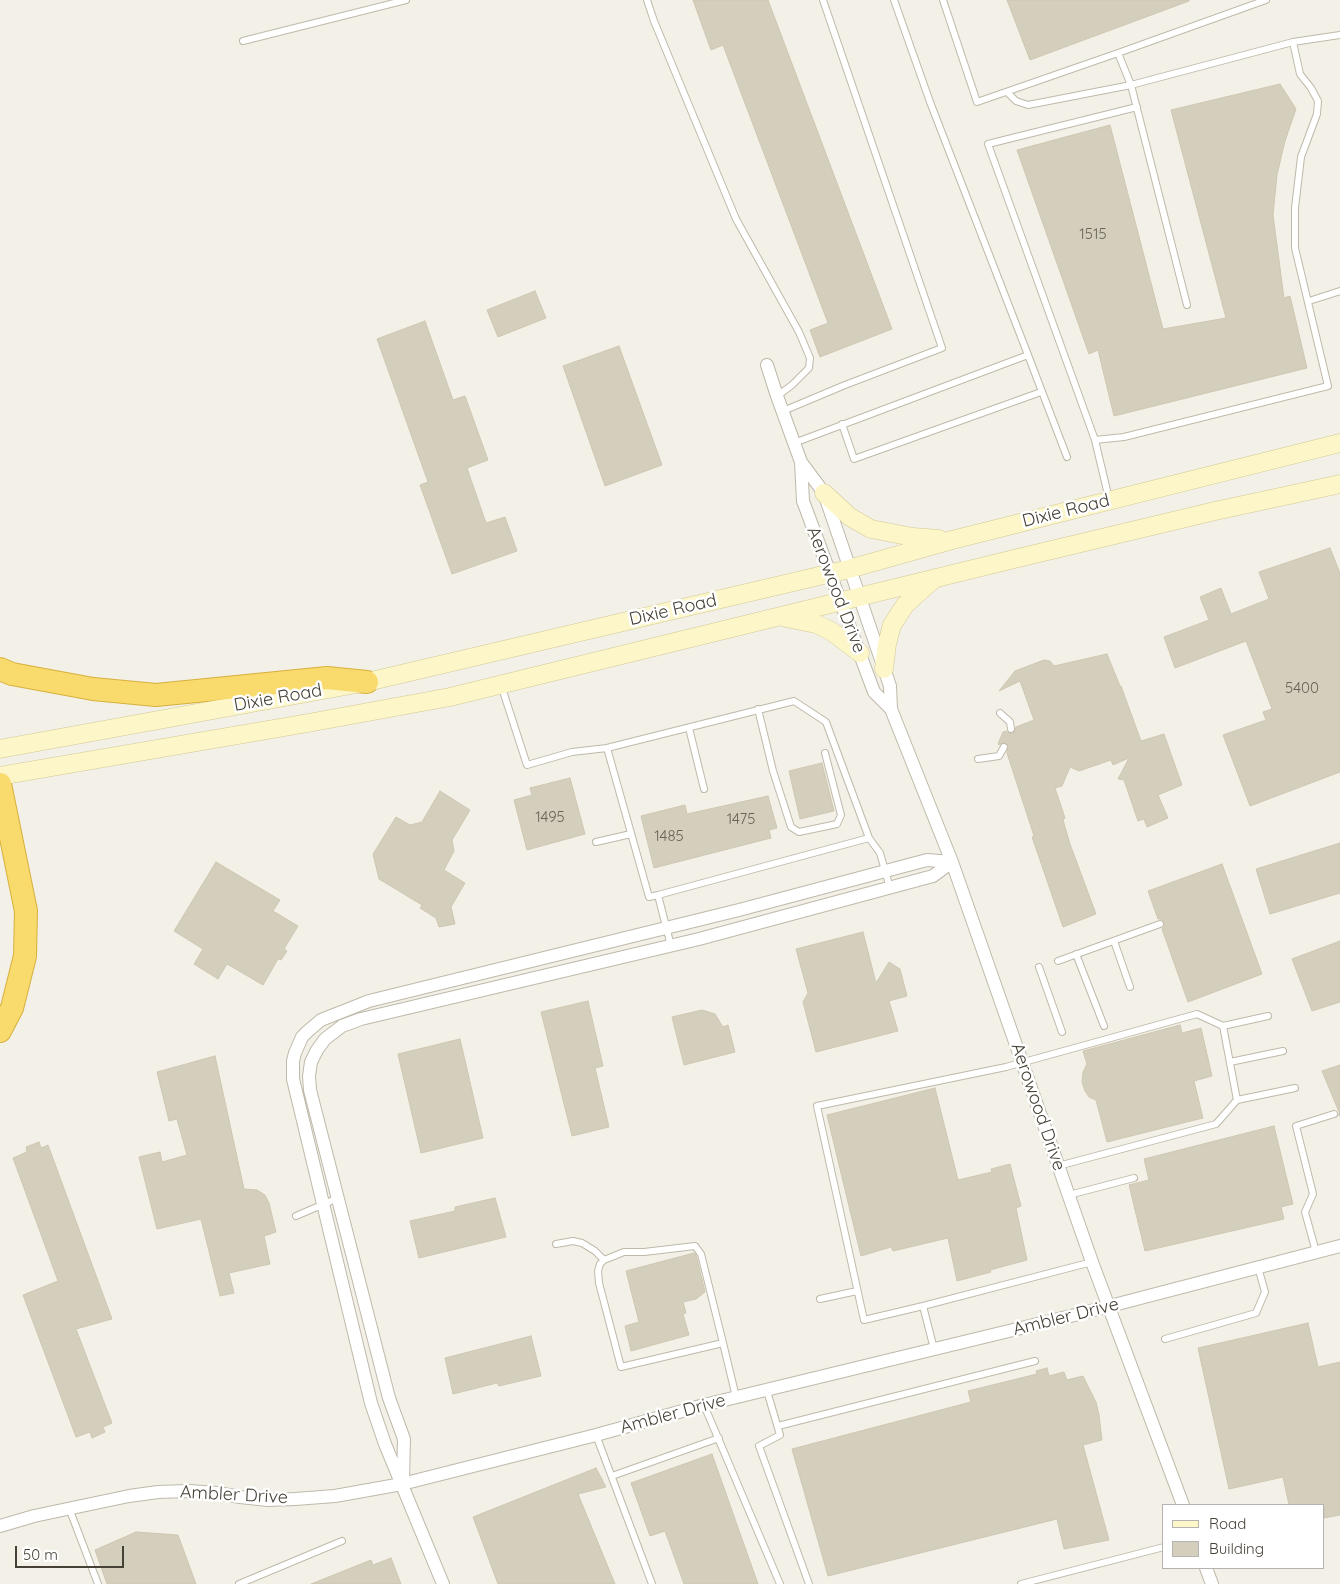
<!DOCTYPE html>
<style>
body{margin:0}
#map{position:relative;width:1340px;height:1584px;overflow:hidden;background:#f3f1e7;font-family:Quicksand,sans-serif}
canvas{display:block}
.legend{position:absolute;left:1162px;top:1504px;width:162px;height:65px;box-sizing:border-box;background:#fff;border:1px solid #b5b3af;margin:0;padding:6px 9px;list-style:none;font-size:15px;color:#464136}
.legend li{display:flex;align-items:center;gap:10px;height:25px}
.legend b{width:25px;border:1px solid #b5b3af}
.scale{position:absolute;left:15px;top:1546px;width:109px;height:22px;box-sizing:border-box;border:2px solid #464136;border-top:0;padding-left:6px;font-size:15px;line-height:18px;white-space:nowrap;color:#464136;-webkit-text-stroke:4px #fff;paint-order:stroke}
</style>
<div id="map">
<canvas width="1340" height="1584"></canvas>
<ul class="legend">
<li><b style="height:6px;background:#fcf6c8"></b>Road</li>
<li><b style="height:14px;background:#d4cebd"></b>Building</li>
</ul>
<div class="scale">50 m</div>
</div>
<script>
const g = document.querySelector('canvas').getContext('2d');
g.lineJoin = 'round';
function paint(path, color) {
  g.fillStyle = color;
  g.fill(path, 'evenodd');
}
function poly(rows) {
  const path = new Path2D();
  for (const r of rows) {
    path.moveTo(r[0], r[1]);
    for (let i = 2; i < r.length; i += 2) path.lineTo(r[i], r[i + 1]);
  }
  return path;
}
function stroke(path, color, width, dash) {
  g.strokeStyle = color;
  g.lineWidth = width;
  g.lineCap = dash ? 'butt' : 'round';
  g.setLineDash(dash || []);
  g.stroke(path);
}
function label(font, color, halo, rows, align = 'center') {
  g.font = font + ' Quicksand,sans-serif';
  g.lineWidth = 5;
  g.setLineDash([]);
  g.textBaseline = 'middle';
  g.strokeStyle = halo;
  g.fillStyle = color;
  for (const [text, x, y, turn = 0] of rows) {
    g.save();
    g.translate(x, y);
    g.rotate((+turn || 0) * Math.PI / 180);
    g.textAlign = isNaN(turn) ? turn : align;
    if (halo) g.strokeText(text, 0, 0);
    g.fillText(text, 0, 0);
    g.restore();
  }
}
const building = poly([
 [693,0,768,0,892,329,820,357,810,330,828,323,723,45,711,50,693,0],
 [1007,0,1189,0,1189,1,1030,60,1007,0],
 [1280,84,1296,109,1285,141,1277,175,1273,215,1284,298,1290,296,1307,368,1114,416,1098,350,1089,354,1017,150,1110,125,1163,329,1226,318,1171,110,1280,84],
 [535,291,546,318,498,337,487,310,535,291],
 [425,321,453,400,465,396,488,460,467,468,486,523,505,517,517,551,452,574,420,485,428,482,377,339,425,321],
 [619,346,662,465,605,486,563,366,619,346],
 [1330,548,1340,573,1340,772,1250,806,1223,735,1266,720,1263,712,1272,709,1246,641,1175,668,1164,637,1209,620,1200,597,1221,588,1231,614,1269,599,1259,572,1330,548],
 [1107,654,1120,686,1121,686,1141,741,1164,734,1182,785,1158,795,1168,818,1147,827,1144,819,1138,821,1124,780,1118,779,1129,758,1113,765,1111,760,1079,771,1070,767,1062,786,1055,788,1065,818,1063,820,1070,844,1096,914,1063,927,1032,837,1034,836,1007,753,1008,745,1004,742,999,745,998,744,1003,732,1006,731,1009,733,1012,734,1015,731,1016,727,1034,720,1020,681,999,691,1015,671,1044,660,1050,661,1054,666,1107,654],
 [822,763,834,811,800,819,789,771,822,763],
 [570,778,585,834,527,850,514,800,532,795,530,788,570,778],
 [440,791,470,810,452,840,454,851,444,870,465,883,451,907,455,924,439,927,436,918,420,908,422,905,379,879,373,854,396,817,410,825,422,822,440,791],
 [768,796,777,828,769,830,771,838,654,868,641,816,685,805,687,814,768,796],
 [1340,843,1340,893,1270,914,1256,869,1340,843],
 [216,862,280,900,273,911,298,926,284,949,287,951,281,960,278,959,263,985,227,964,218,979,194,964,203,949,174,931,216,862],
 [1222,864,1262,974,1188,1002,1162,929,1165,925,1164,922,1161,919,1158,919,1148,891,1222,864],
 [863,932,876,983,889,962,900,969,907,996,889,1001,898,1031,816,1052,803,1002,808,993,796,949,863,932],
 [1340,941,1340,1002,1312,1011,1292,959,1340,941],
 [588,1001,603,1066,595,1068,609,1127,572,1136,541,1012,588,1001],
 [702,1010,715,1014,723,1027,728,1025,735,1052,684,1065,672,1017,702,1010],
 [1180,1025,1182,1033,1201,1028,1212,1076,1194,1081,1203,1118,1107,1142,1096,1100,1089,1097,1085,1091,1082,1082,1083,1072,1087,1064,1083,1051,1180,1025],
 [460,1039,483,1138,421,1153,398,1054,460,1039],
 [215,1056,244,1189,257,1190,265,1195,269,1203,276,1232,264,1236,270,1264,229,1273,234,1293,220,1296,201,1219,157,1229,139,1157,160,1152,162,1162,187,1155,177,1119,169,1121,157,1072,215,1056],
 [1340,1065,1340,1116,1339,1116,1339,1112,1322,1071,1340,1065],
 [935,1088,958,1180,992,1172,991,1169,1010,1164,1021,1206,1016,1208,1027,1260,990,1270,991,1272,957,1281,948,1238,893,1251,891,1247,861,1256,827,1115,935,1088],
 [1274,1126,1293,1204,1281,1207,1284,1219,1145,1251,1129,1185,1149,1180,1144,1159,1274,1126],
 [39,1142,41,1148,48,1145,112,1319,76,1329,112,1423,103,1427,105,1432,92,1438,90,1432,76,1437,23,1295,58,1281,13,1158,27,1152,26,1147,39,1142],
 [495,1198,506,1237,419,1258,410,1221,455,1211,455,1207,495,1198],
 [694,1253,696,1255,705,1292,696,1299,683,1302,686,1313,683,1314,689,1335,631,1351,625,1326,639,1322,626,1271,694,1253],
 [1308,1323,1318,1367,1340,1362,1340,1515,1324,1518,1324,1505,1289,1505,1283,1477,1229,1489,1198,1348,1308,1323],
 [531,1336,541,1376,499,1386,497,1383,453,1394,445,1358,531,1336],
 [1047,1368,1049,1376,1064,1372,1067,1380,1083,1376,1096,1402,1099,1415,1102,1440,1083,1445,1109,1540,1064,1549,1057,1519,828,1576,792,1449,971,1402,968,1391,1037,1374,1036,1371,1047,1368],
 [712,1454,758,1584,684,1584,665,1531,650,1536,631,1483,712,1454],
 [596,1468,606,1487,578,1494,615,1584,498,1584,473,1517,596,1468],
 [136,1532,178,1535,196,1584,107,1584,95,1550,136,1532],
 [391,1558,401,1584,311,1584,371,1560,373,1565,391,1558]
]);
paint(building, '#d4cebd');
stroke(building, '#cec6b1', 1);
const service = poly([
 [647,0,654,21,736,219,799,332,810,358,809,368,792,385,777,396],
 [943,0,977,102,1118,53],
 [243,41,406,0],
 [1007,92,1016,101,1028,105,1131,85,1293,42,1340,35],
 [1309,301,1340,291],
 [1187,305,1131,85,1118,53,1266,0],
 [1028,355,1067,457],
 [783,411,845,385,942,348,823,0],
 [842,424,854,459,1041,392],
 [1095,440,988,144,1137,107],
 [794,443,1028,355,930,102,894,0],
 [1109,499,1095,440,1124,437,1328,386,1295,248,1295,208,1301,157,1317,114,1318,101,1311,88,1300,74,1293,42],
 [501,685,527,765,572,752,607,748,794,701,826,722,869,838,880,853,890,888],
 [758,709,773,771,791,827,799,832,837,824,841,815,825,753],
 [1000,713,1010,722,1011,729],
 [689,728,704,789],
 [607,748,649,897,658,895,671,946],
 [978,759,999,756,1004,747],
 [596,842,631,834],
 [658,895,869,838],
 [1114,941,1130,987],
 [1076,954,1104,1026],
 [1058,961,1160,924],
 [1039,967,1062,1032],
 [1223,1026,1268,1016],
 [1230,1062,1283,1051],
 [1237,1100,1295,1088],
 [1058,1166,1216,1124,1237,1100,1223,1026,1197,1014,1006,1067,817,1106,864,1320,923,1306,1092,1262],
 [1069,1195,1134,1178],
 [296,1216,338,1198],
 [556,1244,573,1241,582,1243,595,1251,604,1260],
 [1316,1252,1305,1212,1313,1194,1296,1126,1334,1114],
 [820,1299,857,1291],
 [923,1306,934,1349],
 [1165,1339,1256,1313,1265,1292,1258,1267],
 [723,1343,701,1254,695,1246,644,1252,624,1252,604,1260,600,1264,598,1271,599,1283,621,1367,723,1343,736,1397],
 [767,1391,780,1435,759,1446,809,1584],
 [704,1405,780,1584],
 [778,1426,1035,1361],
 [596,1435,652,1584],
 [612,1476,719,1438],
 [69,1508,98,1584],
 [239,1584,342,1541],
 [1021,1584,1164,1547]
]);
const minor = poly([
 [767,365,777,396,801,462,824,493,890,686,891,709,952,862,1092,1262,1183,1505],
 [801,462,803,501,874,692,891,709],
 [403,1481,404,1439,389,1398,310,1090,309,1076,311,1062,317,1050,325,1039,342,1026,361,1019,699,939,933,876,952,862],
 [0,1526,34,1516,129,1496,158,1492,189,1491,218,1493,240,1497,268,1500,295,1499,335,1496,402,1484,596,1435,704,1405,1083,1313,1340,1246],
 [1206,1568,1212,1584],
 [443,1584,385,1444,371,1403,293,1079,293,1061,295,1053,302,1037,308,1031,321,1020,369,1001,739,910,927,860,952,862]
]);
const secondary = poly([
 [824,493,850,517,871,529,913,537,939,539],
 [786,618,816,624,831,631,860,653],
 [884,669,887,644,892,625,905,605,935,578],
 [0,749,367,682,849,569,952,540,1340,443],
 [0,776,308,723,450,697,1014,559,1215,511,1340,484]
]);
const motorway = poly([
 [0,669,12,674,93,689,156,695,327,678,367,682],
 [0,784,26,911,25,956,12,1008,0,1031]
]);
stroke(service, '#beb9aa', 8);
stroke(minor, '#beb9aa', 14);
stroke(secondary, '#d1c898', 19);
stroke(motorway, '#d7b03d', 24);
stroke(service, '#fff', 6);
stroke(minor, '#fff', 12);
stroke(secondary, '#fcf6c8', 18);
stroke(motorway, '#f8da6d', 22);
label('15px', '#6a6458', null, [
 ["1515",1093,234],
 ["5400",1302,688],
 ["1495",550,817],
 ["1475",741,819],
 ["1485",669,836]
]);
label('18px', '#464136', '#fff', [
 ["Dixie Road",1066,511,-14],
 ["Aerowood Drive",836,590,69],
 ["Dixie Road",673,610,-13],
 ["Dixie Road",278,698,-10],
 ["Aerowood Drive",1038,1107,71],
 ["Ambler Drive",1066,1317,-14],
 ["Ambler Drive",673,1414,-15],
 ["Ambler Drive",234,1495,3]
]);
</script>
